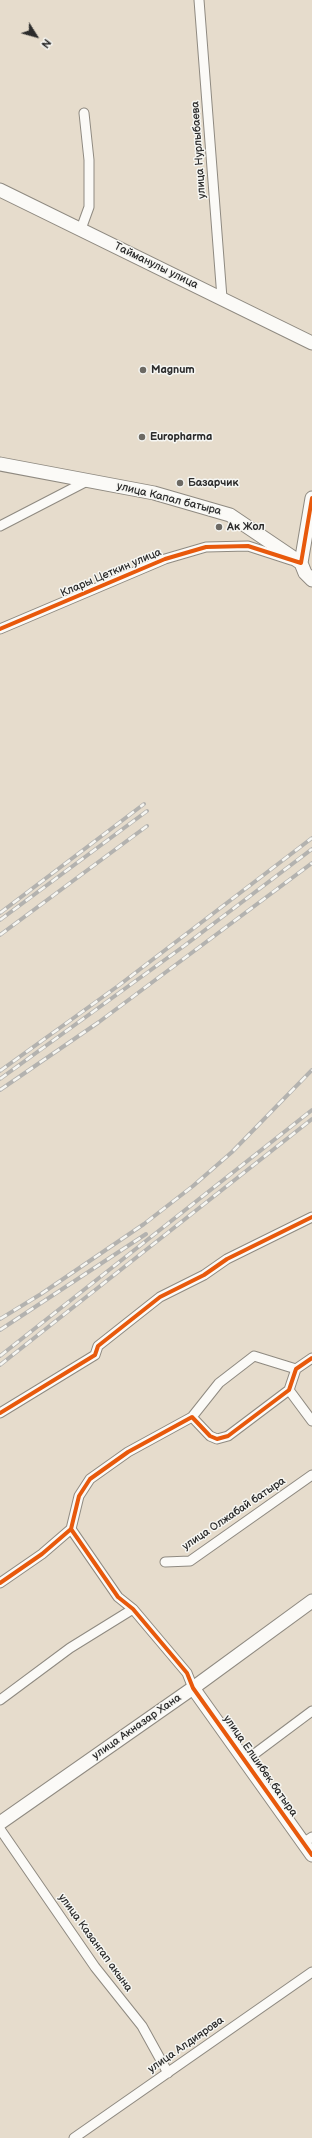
<!DOCTYPE html>
<meta charset="utf-8">
<style>
body{margin:0}
#map{position:relative;width:312px;height:2138px;overflow:hidden;background:#e6dccc;font-family:"Balsamiq Sans",sans-serif}
canvas{display:block}
.north{position:absolute;left:16px;top:16px;width:40px;height:40px;-webkit-text-stroke:3px #f6f6f2;paint-order:stroke;rotate:127deg;font-size:11px;font-weight:700;line-height:16px;text-align:center;color:#2b2b2b}
.north::after{content:'';display:block;margin:auto;width:14px;height:18px;background:#2b2b2b;clip-path:polygon(50% 0,100% 100%,50% 72%,0 100%)}
</style>
<div id="map">
<canvas width="312" height="2138"></canvas>
<div class="north">N</div>
</div>
<script>
const g = document.querySelector('canvas').getContext('2d');
g.lineJoin = 'round';
function poly(rows) {
  const path = new Path2D();
  for (const r of rows) {
    path.moveTo(r[0], r[1]);
    for (let i = 2; i < r.length; i += 2) path.lineTo(r[i], r[i + 1]);
  }
  return path;
}
function stroke(path, color, width, dash) {
  g.strokeStyle = color;
  g.lineWidth = width;
  g.lineCap = dash ? 'butt' : 'round';
  g.setLineDash(dash || []);
  g.stroke(path);
}
function label(font, color, halo, rows, align = 'center') {
  g.font = font + ' "Balsamiq Sans",sans-serif';
  g.lineWidth = 3;
  g.setLineDash([]);
  g.textBaseline = 'middle';
  g.strokeStyle = halo;
  g.fillStyle = color;
  for (const [text, x, y, turn = 0] of rows) {
    g.save();
    g.translate(x, y);
    g.rotate((+turn || 0) * Math.PI / 180);
    g.textAlign = isNaN(turn) ? turn : align;
    if (halo) g.strokeText(text, 0, 0);
    g.fillText(text, 0, 0);
    g.restore();
  }
}
const street = poly([
 [199,0,222,298],
 [81,229,89,207,89,160,84,113],
 [0,526,89,480],
 [0,629,165,559,206,547,248,546,291,560],
 [289,1390,312,1421],
 [0,1413,95,1355,98,1346,160,1297,204,1275,227,1259,312,1217],
 [192,1417,219,1383,254,1356,296,1369],
 [71,1529,118,1597,133,1609,187,1673,193,1688],
 [165,1562,190,1561,312,1475],
 [0,1583,42,1554,71,1529,79,1496,90,1479,128,1452,192,1417,210,1436,217,1439,228,1436,289,1390,296,1369,312,1358],
 [0,1700,70,1648,133,1609],
 [245,1761,312,1711],
 [0,1829,95,1967,142,2026,168,2073],
 [303,1843,312,1837],
 [74,2138,312,1972]
]);
const secondary = poly([
 [0,190,312,343],
 [0,464,154,493,230,515,301,563],
 [312,498,301,563,305,573,312,580],
 [193,1688,312,1855],
 [0,1823,193,1688,312,1601]
]);
stroke(street, '#8f8a81', 11);
stroke(secondary, '#8f8a81', 15);
stroke(street, '#fbfaf7', 9);
stroke(secondary, '#fbfaf7', 13);
const rail = poly([
 [0,913,144,804],
 [0,920,147,811],
 [0,935,147,826],
 [0,1071,118,986,312,838],
 [0,1079,184,946,312,849],
 [0,1090,99,1022,312,863],
 [0,1319,41,1294,144,1224,193,1186,232,1152,312,1070],
 [0,1330,146,1234],
 [0,1356,312,1110],
 [0,1365,312,1119]
]);
stroke(rail, '#b3b2af', 4);
stroke(rail, '#f6f6f2', 2.5, [8]);
stroke(poly([
 [0,629,165,559,206,547,248,546,301,563,312,498],
 [0,1413,95,1355,98,1346,160,1297,204,1275,227,1259,312,1217],
 [71,1529,118,1597,133,1609,187,1673,193,1688,312,1855],
 [0,1583,42,1554,71,1529,79,1496,90,1479,128,1452,192,1417,210,1436,217,1439,228,1436,289,1390,296,1369,312,1358]
]), '#e8590c', 4);
for (const [x, y, r, color] of [
 [143,370,4,"#6c6963"],
 [142,437,4,"#6c6963"],
 [180,483,4,"#6c6963"],
 [219,527,4,"#6c6963"]
]) {
  const dot = new Path2D();
  dot.arc(x, y, r, 0, 2 * Math.PI);
  g.fillStyle = color;
  g.fill(dot);
  stroke(dot, '#f6f6f2', 1.5);
}
label('11px', '#2b2b2b', '#f6f6f2', [
 ["улица Нурлыбаева",199,150,-94],
 ["Тайманулы улица",156,266,26],
 ["улица Капал батыра",169,499,14],
 ["Клары Цеткин улица",111,573,-23],
 ["улица Олжабай батыра",234,1514,-34],
 ["улица Акназар Хана",137,1727,-35],
 ["улица Елшибек батыра",260,1766,55],
 ["улица Казангап акына",95,1943,54],
 ["улица Алдиярова",186,2045,-35]
]);
label('bold 11px', '#2b2b2b', '#f6f6f2', [
 ["Magnum",151,370],
 ["Europharma",150,437],
 ["Базарчик",188,483],
 ["Ак Жол",227,527]
], 'left');
</script>
